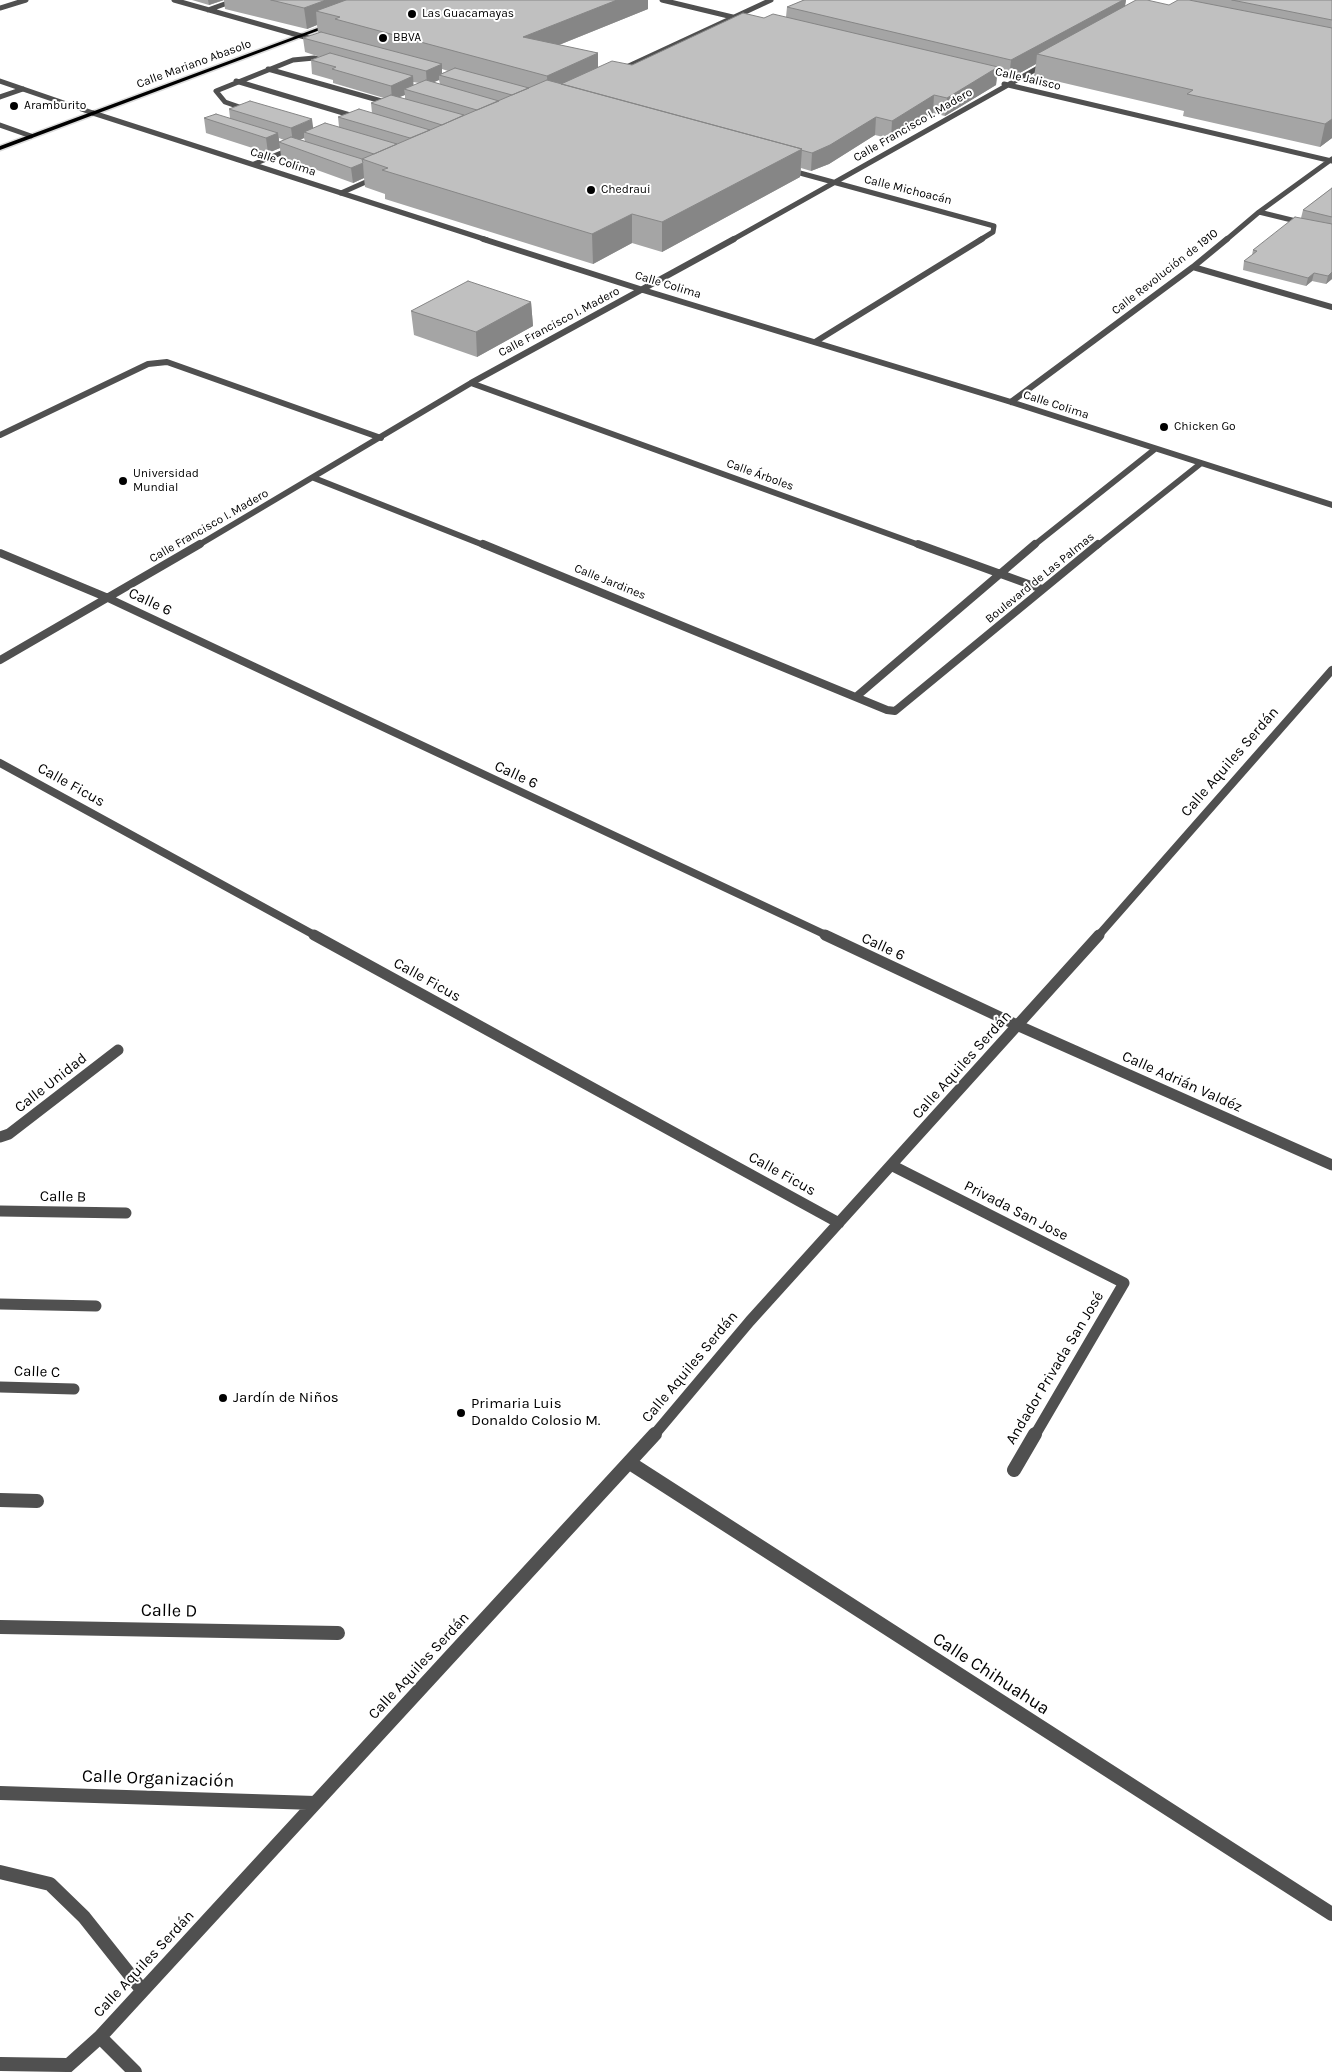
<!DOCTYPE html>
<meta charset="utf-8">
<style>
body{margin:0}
canvas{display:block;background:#fff}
</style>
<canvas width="1332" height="2072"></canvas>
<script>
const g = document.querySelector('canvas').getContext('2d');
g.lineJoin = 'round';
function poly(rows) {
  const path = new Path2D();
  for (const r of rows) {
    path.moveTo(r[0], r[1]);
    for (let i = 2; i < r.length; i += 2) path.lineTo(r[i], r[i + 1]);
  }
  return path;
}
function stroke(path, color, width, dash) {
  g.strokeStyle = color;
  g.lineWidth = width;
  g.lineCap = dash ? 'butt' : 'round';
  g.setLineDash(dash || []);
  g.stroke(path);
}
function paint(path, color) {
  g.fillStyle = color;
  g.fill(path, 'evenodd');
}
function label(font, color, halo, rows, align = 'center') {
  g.font = font + ' Karla,sans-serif';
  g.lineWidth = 4;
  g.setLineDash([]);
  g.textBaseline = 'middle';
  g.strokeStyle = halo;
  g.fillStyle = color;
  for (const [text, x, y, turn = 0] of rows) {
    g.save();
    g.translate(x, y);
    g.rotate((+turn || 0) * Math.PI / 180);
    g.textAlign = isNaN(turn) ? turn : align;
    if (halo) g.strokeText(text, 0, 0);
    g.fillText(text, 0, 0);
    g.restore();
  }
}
const primary = poly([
 [331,23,336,24,0,150,0,146,331,23]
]);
stroke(primary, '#dbdbdb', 3);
stroke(poly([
 [268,69,392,104],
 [236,81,360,118],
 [0,97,23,89],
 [248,110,225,102,216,91,293,60,314,58,326,61],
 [0,125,31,136],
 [254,164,291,149],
 [341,193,377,177]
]), '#505050', 5);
stroke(poly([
 [0,435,148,364,167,362,381,438]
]), '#505050', 6);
stroke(poly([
 [174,0,319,41],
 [662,0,745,20],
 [0,8,26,0],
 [208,10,236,0],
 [620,70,771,0],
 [1004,84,1332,161],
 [93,113,487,240],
 [789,170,994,226,993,232,980,240],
 [1259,212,1304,223],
 [732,240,1047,63],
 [1226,240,1259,212,1332,159]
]), '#505050', 5);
stroke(poly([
 [483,239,643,290,1011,402,1332,505],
 [1193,267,1332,307],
 [815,342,982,239],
 [471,383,922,546],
 [1011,402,1193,267,1227,239],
 [314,478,486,546],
 [197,546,471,383,734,239],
 [1033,546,1155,449],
 [1097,546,1200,464]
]), '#505050', 6);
stroke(poly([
 [483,544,887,710,895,711,1098,544],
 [918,544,1042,589],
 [0,553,108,598,828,936],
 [0,660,200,544],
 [857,696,1035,544],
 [0,763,316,936],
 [1098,936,1332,670]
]), '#505050', 8);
stroke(poly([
 [314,935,839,1223],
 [825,935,1019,1026,1332,1165],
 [0,1137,9,1134,118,1050],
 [893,1166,1124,1283,1035,1435],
 [0,1211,126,1213],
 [0,1304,96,1306],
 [0,1387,74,1389],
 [654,1435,750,1321,1099,935]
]), '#505050', 11);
stroke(poly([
 [630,1463,1332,1914],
 [1014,1470,1035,1434],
 [0,1500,37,1501],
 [0,1627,338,1633],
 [0,1793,315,1803],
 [0,1872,50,1884,84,1917,142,1990],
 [100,2037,135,2072],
 [0,2064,67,2065],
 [61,2072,100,2037,655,1434]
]), '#505050', 14);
stroke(poly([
 [0,81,93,113]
]), '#505050', 5);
paint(primary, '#000');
paint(poly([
 [192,0,648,0,648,9,559,45,598,53,598,67,632,65,764,18,786,17,787,7,804,0,1126,0,1125,6,1169,5,1192,0,1332,0,1332,138,1320,147,1183,116,1184,111,1034,76,1036,64,1009,79,997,76,996,85,945,116,933,113,891,139,875,135,829,164,811,171,801,168,800,177,662,252,632,243,593,264,385,199,385,194,365,187,364,178,353,183,281,157,280,148,268,153,206,133,204,118,230,118,229,109,313,128,339,127,338,117,372,113,371,103,384,98,333,83,333,80,312,74,311,60,320,57,305,52,303,38,319,33,318,32,317,25,307,29,225,9,224,0,209,5],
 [442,69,448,71,442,73],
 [439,80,440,84,434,82],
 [413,82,419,83,413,86],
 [405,95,405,99,399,97],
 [279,138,284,140,279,142],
 [304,138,305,141,300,140],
 [1332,188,1332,279,1326,284,1312,281,1306,286,1243,270,1244,261,1252,255,1253,250,1301,218,1303,210],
 [531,302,533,326,477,357,414,335,411,311]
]), '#a5a5a5');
paint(poly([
 [208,0,224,0,209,5],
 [326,0,385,0,316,11,317,25,307,29,304,8],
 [617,0,648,0,648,9,524,59,523,37],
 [1123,0,1126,0,1123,16,1037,54,1036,64,1009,79,1011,60],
 [598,53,598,75,548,98,547,76],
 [442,64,442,76,439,75,439,80,427,85,426,71],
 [998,67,996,85,945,116,947,98],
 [413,76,414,91,404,89,405,95,392,100,391,86],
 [934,95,933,113,891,139,892,121],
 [876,117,875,135,829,164,811,171,812,153],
 [312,119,314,134,304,132,304,138,293,143,291,128],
 [1332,119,1332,138,1320,147,1325,124],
 [278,133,280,148,268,153,266,138],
 [802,149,800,177,662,252,662,222],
 [363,163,364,178,353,183,351,168],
 [632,214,632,243,593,264,592,234],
 [1332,272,1332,279,1326,284,1328,276],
 [1314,273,1312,281,1306,286,1308,278],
 [531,302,533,326,477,357,476,332]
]), '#868686');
const building = poly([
 [271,0,326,0,304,8,271,0],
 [346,0,617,0,523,37,598,53,547,76,335,19,340,17,316,11,346,0],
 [804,0,1123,0,1011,60,787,7,804,0],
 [1136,0,1147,0,1169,5,1178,0,1189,0,1332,28,1332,119,1325,124,1187,94,1193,90,1037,54,1136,0],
 [1232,0,1332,0,1332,20,1232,0],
 [743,13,764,18,773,14,998,67,947,98,934,95,892,121,876,117,830,145,812,153,801,150,802,149,561,84,612,61,632,65,743,13],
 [321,32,442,64,426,71,303,38,321,32],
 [330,53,413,76,391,86,332,69,336,67,311,60,330,53],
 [455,68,529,88,512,95,439,75,455,68],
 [426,80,499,101,477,110,404,89,426,80],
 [547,80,802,149,662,222,632,214,592,234,382,170,388,168,362,159,547,80],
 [391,95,464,115,442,125,371,103,391,95],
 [250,101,312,119,291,128,229,109,250,101],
 [359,109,430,130,410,138,338,117,359,109],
 [216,114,278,133,266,138,204,118,216,114],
 [325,123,397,144,374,154,304,132,325,123],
 [291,137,362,159,363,163,351,168,279,142,291,137],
 [1332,188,1332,217,1303,210,1332,188],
 [1295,217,1332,224,1332,272,1328,276,1314,273,1308,278,1244,261,1257,251,1253,250,1295,217],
 [468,281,531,302,476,332,411,311,468,281]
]);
paint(building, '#c0c0c0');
stroke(building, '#868686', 1);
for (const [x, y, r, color] of [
 [412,14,5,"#000"],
 [383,38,5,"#000"],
 [14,106,5,"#000"],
 [591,190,5,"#000"],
 [1164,427,5,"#000"],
 [123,481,5,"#000"],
 [223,1398,5,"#000"],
 [461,1413,5,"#000"]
]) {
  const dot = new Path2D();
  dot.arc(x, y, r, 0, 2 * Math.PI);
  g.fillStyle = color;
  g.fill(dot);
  stroke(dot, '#fff', 2);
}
label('12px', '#000', '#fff', [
 ["Las Guacamayas",422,14],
 ["BBVA",393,38],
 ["Aramburito",24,106],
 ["Chedraui",601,190],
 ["Chicken Go",1174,427],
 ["Universidad",133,474],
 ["Mundial",133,488]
], 'left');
label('12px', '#000', '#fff', [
 ["Calle Mariano Abasolo",194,64,-20],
 ["Calle Jalisco",1028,79,13],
 ["Calle Francisco I. Madero",913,125,-30],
 ["Calle Colima",283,162,18],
 ["Calle Michoacán",908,190,14],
 ["Calle Revolución de 1910",1165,272,-38],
 ["Calle Colima",668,285,17],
 ["Calle Francisco I. Madero",559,322,-28],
 ["Calle Colima",1056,405,18],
 ["Calle Árboles",760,475,20],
 ["Calle Francisco I. Madero",209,526,-30],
 ["Boulevard de Las Palmas",1040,578,-39],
 ["Calle Jardines",610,582,22]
]);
label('15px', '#000', '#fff', [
 ["Calle 6",150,602,25],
 ["Calle Aquiles Serdán",1230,762,-49],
 ["Calle 6",516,775,25],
 ["Calle Ficus",71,785,29],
 ["Calle 6",883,947,25],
 ["Calle Ficus",427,980,29],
 ["Calle Aquiles Serdán",962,1065,-48],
 ["Calle Adrián Valdéz",1182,1082,24],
 ["Calle Unidad",51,1083,-38],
 ["Calle Ficus",782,1174,29],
 ["Calle B",63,1197,1],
 ["Privada San Jose",1016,1211,27],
 ["Calle Aquiles Serdán",690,1367,-50],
 ["Andador Privada San José",1055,1368,-59],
 ["Calle C",37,1372,2],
 ["Calle Aquiles Serdán",419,1666,-47],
 ["Calle Aquiles Serdán",144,1964,-47]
]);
label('15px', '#000', '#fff', [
 ["Jardín de Niños",233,1398],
 ["Primaria Luis",471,1404],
 ["Donaldo Colosio M.",471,1421]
], 'left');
label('18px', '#000', '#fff', [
 ["Calle D",169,1611,1],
 ["Calle Chihuahua",991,1674,33],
 ["Calle Organización",158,1779,2]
]);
</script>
